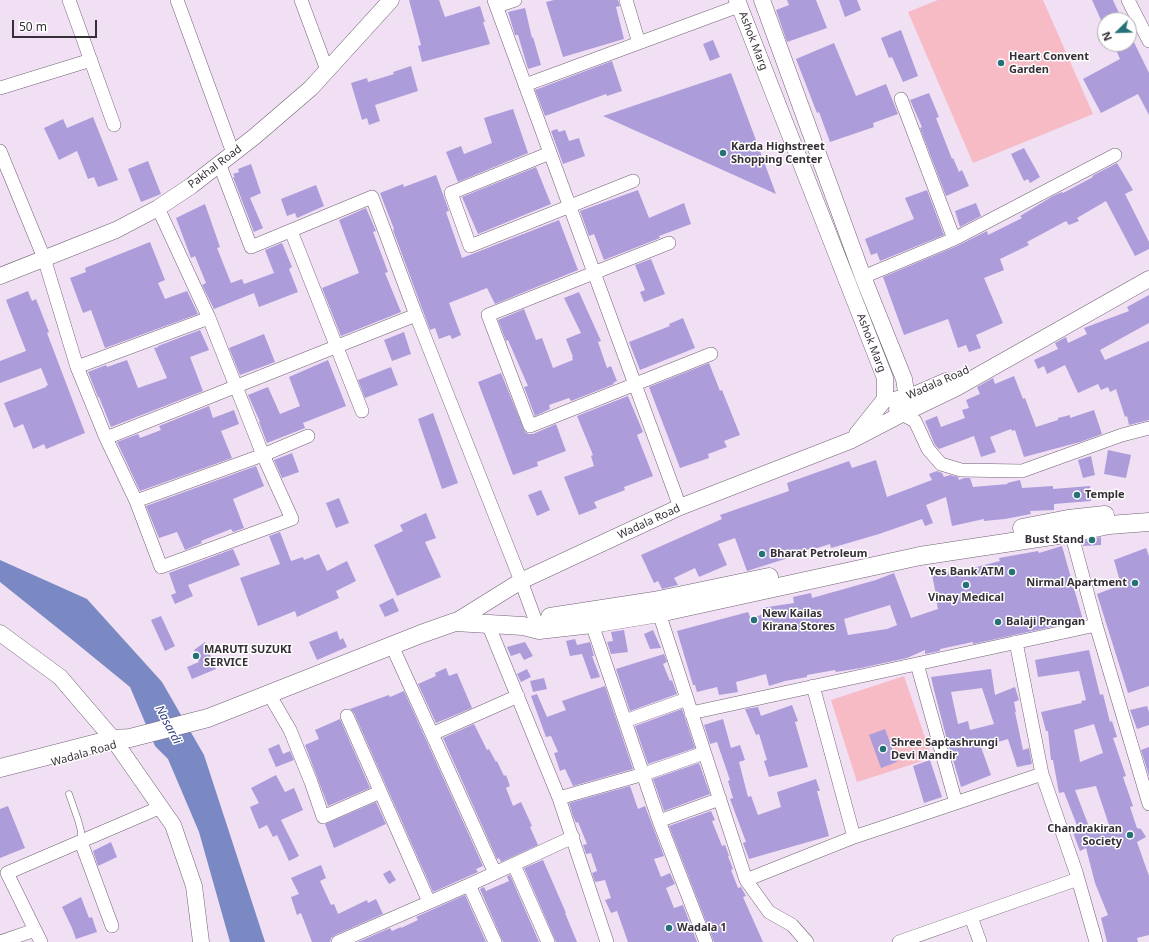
<!DOCTYPE html>
<style>
body{margin:0}
#map{position:relative;width:1149px;height:942px;overflow:hidden;background:#f1dff4;font-family:"Noto Sans",sans-serif}
canvas{display:block}
.north{position:absolute;left:1097px;top:12px;width:40px;height:40px;box-sizing:border-box;background:#fff;border:1px solid #afacaf;border-radius:50%;rotate:247deg;font-size:11px;font-weight:700;line-height:16px;text-align:center;color:#362f37}
.north::after{content:'';display:block;margin:auto;width:14px;height:18px;background:#267177;clip-path:polygon(50% 0,100% 100%,50% 72%,0 100%)}
.scale{position:absolute;left:12px;top:20px;width:85px;height:18px;box-sizing:border-box;border:2px solid #362f37;border-top:0;padding-left:5px;font-size:12px;line-height:14px;white-space:nowrap;color:#362f37;-webkit-text-stroke:3px #fff;paint-order:stroke}
</style>
<div id="map">
<canvas width="1149" height="942"></canvas>
<div class="north">N</div>
<div class="scale">50 m</div>
</div>
<script>
const g = document.querySelector('canvas').getContext('2d');
g.lineJoin = 'round';
function paint(path, color) {
  g.fillStyle = color;
  g.fill(path, 'evenodd');
}
function poly(rows) {
  const path = new Path2D();
  for (const r of rows) {
    path.moveTo(r[0], r[1]);
    for (let i = 2; i < r.length; i += 2) path.lineTo(r[i], r[i + 1]);
  }
  return path;
}
function stroke(path, color, width, dash) {
  g.strokeStyle = color;
  g.lineWidth = width;
  g.lineCap = dash ? 'butt' : 'round';
  g.setLineDash(dash || []);
  g.stroke(path);
}
function label(font, color, halo, rows, align = 'center') {
  g.font = font + ' "Noto Sans",sans-serif';
  g.lineWidth = 3;
  g.setLineDash([]);
  g.textBaseline = 'middle';
  g.strokeStyle = halo;
  g.fillStyle = color;
  for (const [text, x, y, turn = 0] of rows) {
    g.save();
    g.translate(x, y);
    g.rotate((+turn || 0) * Math.PI / 180);
    g.textAlign = isNaN(turn) ? turn : align;
    if (halo) g.strokeText(text, 0, 0);
    g.fillText(text, 0, 0);
    g.restore();
  }
}
paint(poly([
 [938,0,1043,0,1093,114,973,163,908,12],
 [904,676,932,758,857,782,831,700]
]), '#f6bbc5');
paint(poly([
 [0,560,87,599,162,682,204,755,265,942,230,942,199,832,168,759,155,746,130,687,70,638,0,582]
]), '#7a89c3');
paint(poly([
 [409,0,439,0,445,17,480,6,485,22,483,22,490,44,422,62,418,46,421,45],
 [554,0,618,0,620,6,616,7,624,39,563,57,546,2],
 [787,0,816,0,827,28,787,42,776,10,789,5],
 [839,0,857,0,861,10,845,17],
 [1092,0,1113,0,1122,20,1101,20],
 [525,8,532,38,533,37,541,65,528,69,518,35,515,35,508,12],
 [901,30,918,76,903,82,892,57,889,58,881,38],
 [1129,32,1149,73,1149,115,1138,94,1101,113,1083,79,1120,59,1115,48,1122,44,1129,44],
 [713,40,720,57,710,61,703,44],
 [834,43,856,96,886,84,898,114,873,123,874,127,830,142,819,112,817,113,796,59],
 [612,61,622,91,607,96,606,94,545,116,535,90],
 [411,66,418,91,375,105,380,121,369,125,367,118,362,120,351,83,367,78,368,82,394,74,393,72],
 [731,73,776,194,603,116],
 [929,93,939,117,936,118,952,159,953,158,959,172,962,170,969,186,946,196,920,128,922,127,910,100],
 [513,109,528,153,458,182,446,152,461,146,464,154,492,143,484,118],
 [93,117,118,180,98,187,94,177,88,179,77,151,59,160,44,128,63,119,67,128],
 [557,129,559,132,565,130,569,141,579,138,585,156,563,164,551,131],
 [1024,148,1040,177,1030,183,1028,179,1024,181,1011,154],
 [148,161,161,194,141,202,128,169],
 [1117,163,1133,190,1125,194,1149,242,1149,249,1135,256,1106,201,1077,218,1079,221,1069,225,1066,221,1027,242,1029,245,1000,259,1004,270,984,278,1003,323,976,335,981,348,969,352,966,345,958,348,948,319,904,335,883,277,957,246,987,231,988,235,1022,218,1020,216,1053,196,1062,192,1063,193,1093,177,1092,176],
 [251,164,261,193,250,198,263,228,254,232,233,177,235,177,233,174,239,172,238,169],
 [536,167,551,204,478,234,462,197],
 [436,175,449,211,446,212,462,258,559,220,578,270,495,304,487,288,449,303,461,335,452,339,450,335,439,339,435,328,430,330,393,230,394,229,380,193,403,184,404,187],
 [316,185,324,206,297,218,295,213,287,216,281,199],
 [638,190,649,218,684,203,691,224,659,236,660,238,604,260,594,234,589,236,580,211],
 [927,190,944,235,880,261,877,253,871,255,865,239,914,219,905,198],
 [976,203,981,216,960,227,955,211],
 [205,204,220,247,217,248,231,283,242,279,244,284,274,273,265,250,282,243,292,267,289,269,298,292,259,307,254,293,214,309,202,285,206,283,195,256,191,258,176,218],
 [366,208,376,231,373,232,388,272,385,273,401,312,341,336,322,288,359,273,339,220],
 [150,242,165,280,158,283,165,299,187,291,198,314,105,348,91,310,83,313,70,278,86,272,85,268],
 [651,259,665,294,644,302,640,292,645,290,635,265],
 [28,291,32,301,36,299,49,332,47,333,85,433,46,449,44,444,33,449,23,424,14,428,4,403,46,387,46,386,48,385,41,368,0,383,0,361,26,351,6,300],
 [579,292,601,341,598,342,607,368,611,366,617,381,613,383,614,384,571,401,569,398,549,405,550,409,535,416,524,387,528,386,508,340,506,341,498,320,524,309,536,340,542,338,553,368,573,360,572,357,573,357,566,339,581,333,564,298],
 [1149,295,1149,323,1100,350,1105,360,1149,341,1149,420,1129,425,1127,416,1125,417,1116,389,1110,392,1108,387,1101,390,1098,384,1078,393,1065,365,1047,374,1044,366,1038,369,1034,360,1058,349,1055,343,1066,337,1068,343,1087,334,1084,328,1129,311,1127,307],
 [683,318,695,348,640,370,629,342,670,326,669,324],
 [200,330,209,350,190,357,203,391,111,427,99,397,98,397,88,372,106,365,107,367,127,360,138,388,167,378,154,348,158,347,158,346],
 [404,332,411,354,392,361,384,340],
 [264,334,275,362,240,375,229,348],
 [328,360,346,406,303,423,305,428,267,443,259,422,260,422,248,395,268,387,280,414,300,406,289,377],
 [709,363,720,391,722,390,740,435,724,441,727,447,708,454,709,458,680,468,649,387],
 [391,367,398,385,365,398,358,380],
 [501,373,525,432,528,434,533,434,556,424,566,451,537,462,538,466,513,475,478,382],
 [1014,376,1023,399,1025,398,1036,427,1058,420,1058,418,1070,415,1070,418,1094,410,1102,434,1080,442,1024,457,1015,430,1012,431,1011,429,990,437,996,452,981,457,974,436,939,449,935,445,925,421,937,416,941,427,965,418,962,410,969,408,966,400,980,394,977,387,993,378,995,384],
 [628,396,643,432,637,435,653,476,624,487,625,490,594,502,597,508,579,515,564,477,594,466,591,456,593,455,577,416],
 [209,406,213,418,234,410,239,424,221,431,232,458,140,491,117,442,138,434,140,438,161,430,159,426],
 [433,413,458,483,442,489,418,419],
 [1108,450,1131,455,1126,478,1104,474],
 [292,453,299,472,282,478,274,460],
 [1091,456,1095,475,1083,478,1078,460],
 [876,460,887,497,932,480,929,474,937,471,942,473,944,477,950,475,958,477,959,480,964,478,970,478,973,487,1008,484,1007,483,1020,480,1022,488,1053,486,1053,489,1090,486,1091,501,1054,504,1054,510,1030,511,1031,514,1005,519,984,521,984,519,952,526,946,497,926,505,933,523,925,526,922,519,879,534,831,548,830,544,814,549,814,547,785,559,747,571,735,538,718,544,727,565,699,577,695,568,674,578,678,585,662,589,658,581,654,583,641,555,722,519,720,515,789,491,787,483,849,461,852,468],
 [256,466,264,486,233,499,244,528,233,532,231,529,201,541,202,543,185,550,177,532,159,538,146,506],
 [541,490,550,510,537,516,528,495],
 [339,498,349,523,336,528,326,503],
 [426,513,436,538,425,542,441,577,397,596,374,545,403,531,400,525],
 [280,532,291,561,303,557,304,560,319,554,327,571,347,561,356,581,336,591,339,598,323,605,297,617,295,611,258,626,240,578,280,564,269,536],
 [1101,537,1101,545,1083,546,1083,541],
 [1062,546,1083,620,973,644,973,642,940,649,940,651,925,654,925,650,907,658,861,668,836,672,835,670,807,675,807,677,785,681,769,686,766,674,736,682,738,692,719,695,717,687,697,692,695,685,693,685,677,631,748,612,751,619,763,614,761,608,794,603,793,597,811,593,812,598,876,580,894,573,911,618,938,609,936,599,937,599,932,575,948,572,949,574,1000,561,999,558,1038,551,1039,553],
 [890,605,897,625,887,629,848,635,844,619],
 [1146,548,1149,556,1149,686,1128,693,1097,594,1121,585,1114,560],
 [233,549,240,565,188,585,193,596,175,604,171,595,176,593,169,573],
 [393,598,399,611,385,617,379,605],
 [161,616,175,646,165,651,151,620],
 [624,630,628,652,611,654,607,642,613,641,611,632],
 [653,630,661,648,650,649,644,634],
 [337,631,340,640,343,638,347,647,317,660,309,642],
 [575,639,577,645,590,642,594,656,592,656,600,677,591,679,582,654,570,656,566,641],
 [205,642,216,669,192,679,187,667,199,662,194,650],
 [525,642,533,656,524,660,520,653,511,656,507,647],
 [1089,650,1100,695,1103,694,1110,722,1112,721,1117,737,1113,738,1126,776,1123,777,1133,806,1130,807,1137,828,1141,829,1146,837,1137,842,1149,876,1149,935,1137,938,1138,942,1107,942,1101,918,1108,915,1095,883,1086,848,1080,851,1072,830,1078,828,1064,792,1059,793,1053,760,1051,760,1048,731,1046,731,1041,712,1082,703,1081,701,1086,700,1079,671,1038,677,1035,660],
 [1094,724,1103,753,1080,762,1074,730],
 [1096,786,1109,825,1091,832,1075,790],
 [664,654,667,662,663,664,670,681,672,680,677,694,630,711,616,669],
 [446,668,449,676,457,673,472,708,436,723,418,684,436,676,435,673],
 [527,669,531,677,521,682,517,674],
 [991,669,995,695,1015,687,1019,700,1014,702,1016,712,1015,712,1023,750,1029,748,1032,764,1017,767,1008,739,981,747,991,775,961,787,946,736,934,690,931,677],
 [982,688,994,724,970,730,968,721,958,724,951,692],
 [544,678,547,689,533,692,530,681],
 [605,686,633,769,573,786,565,769,560,771,554,753,558,752,551,736,546,737,531,696,537,694,547,717,566,710,562,701],
 [404,691,483,866,476,869,478,872,433,892,354,713,350,709,389,695,390,697],
 [792,705,798,721,795,722,808,767,769,777,764,761,767,760,759,734,756,735,745,709,758,707,761,716],
 [1147,706,1149,712,1149,725,1137,729,1130,710],
 [682,709,695,748,648,764,635,726],
 [340,719,370,788,328,806,305,745,319,739,315,730],
 [723,719,731,748,740,745,745,760,739,762,748,797,751,796,758,815,781,807,777,792,816,779,820,791,817,791,829,836,749,859,743,843,746,842,730,799,733,798,728,781,730,780,717,742,710,744,704,725],
 [474,724,487,750,489,749,496,762,497,761,504,776,506,775,510,786,506,788,513,806,521,802,532,826,530,827,538,845,501,862,499,858,497,859,443,738],
 [885,729,897,762,881,768,869,735],
 [279,744,283,754,290,751,294,760,276,767,268,749],
 [1149,747,1149,776,1141,750],
 [930,760,942,797,924,803,913,766],
 [699,763,710,794,664,811,653,779],
 [276,775,285,792,294,788,303,810,281,820,299,856,289,861,277,835,273,837,267,825,259,829,250,807,259,803,251,788],
 [630,786,638,809,645,806,664,856,654,859,661,877,670,873,675,884,666,888,674,908,683,905,697,942,628,942,617,911,611,913,605,900,611,898,605,880,595,882,592,873,597,871,591,853,586,854,583,845,587,844,578,822,576,823,573,816,569,803],
 [376,802,386,824,334,848,325,824],
 [8,806,25,848,0,858,0,809],
 [711,811,715,820,712,821,722,846,725,845,729,856,728,856,733,869,731,870,738,888,741,887,746,896,743,897,763,942,714,942,669,826],
 [111,842,117,857,98,866,93,851],
 [543,860,566,913,565,913,577,942,556,942,524,868],
 [321,865,326,878,320,881,331,905,334,904,338,914,367,900,368,903,376,899,383,914,335,935,331,938,330,942,312,942,301,913,297,915,291,897,299,894,291,878],
 [390,870,396,880,389,884,383,874],
 [510,875,539,942,503,942,480,889,484,887,486,891,509,881,507,876],
 [465,895,486,942,358,942,390,928,392,931,401,927,401,928,418,920,416,917],
 [81,897,89,918,92,917,97,932,76,939,72,928,62,907]
]), '#ad9cda');
const service = poly([
 [69,794,78,820,81,831,81,842]
]);
const minor = poly([
 [69,0,114,125],
 [177,0,233,153],
 [301,0,327,70],
 [494,0,680,507],
 [626,0,639,43],
 [1128,0,1149,41],
 [497,6,515,0],
 [525,85,739,6],
 [0,88,91,60],
 [0,151,44,258,77,367,106,438,136,501,161,567,292,519,263,455,209,318,158,208],
 [550,153,451,193,470,246,633,181],
 [219,163,251,247,372,197,416,315],
 [291,231,362,411],
 [954,239,1115,155],
 [669,243,488,315,530,426,711,354],
 [863,277,954,239,901,99],
 [77,367,209,318],
 [902,414,915,421,928,449,941,464,961,470,1022,471,1122,435,1149,428],
 [106,438,416,315,521,581,539,630],
 [136,501,263,455,308,436],
 [1069,525,1096,625,1149,804],
 [659,613,746,880,854,837,1042,774],
 [488,624,559,798,607,942],
 [592,624,659,821,706,942],
 [1016,642,1042,774,1076,872,1096,942],
 [392,646,432,734],
 [917,664,956,803],
 [813,686,854,837],
 [269,694,290,730,311,782,323,817,380,792],
 [691,713,1096,625],
 [347,716,429,902],
 [625,721,687,699],
 [559,798,644,774,704,753],
 [659,821,720,799],
 [81,842,112,926],
 [514,865,548,942],
 [495,873,432,734,518,696],
 [746,880,769,912,792,925,807,942],
 [469,885,495,942],
 [971,917,980,942],
 [0,942,35,930],
 [41,942,7,873,161,807],
 [338,942,469,885,573,837],
 [899,942,1078,879]
]);
const tertiary = poly([
 [737,0,885,378,885,399,857,434],
 [0,276,116,230,158,208,191,186,254,137,311,88,391,0],
 [897,399,907,398,946,381],
 [897,409,902,414,956,388,1149,279],
 [455,622,521,581,680,507,852,440,902,414,907,398,904,379,863,277,762,0],
 [0,633,60,677,113,739,173,825,194,886,201,942]
]);
const secondary = poly([
 [1022,528,1068,519,1105,515],
 [550,617,654,601,769,577],
 [0,768,113,739,130,738,208,718,421,634,455,622,523,626,539,630,592,624,659,613,920,556,1071,533,1109,525,1149,522]
]);
stroke(service, '#716274', 7);
stroke(minor, '#716274', 14);
stroke(tertiary, '#716274', 17);
stroke(secondary, '#716274', 19);
stroke(service, '#fff', 6);
stroke(minor, '#fff', 13);
stroke(tertiary, '#fff', 16);
stroke(secondary, '#fff', 18);
for (const [x, y, r, color] of [
 [1001,63,4,"#267177"],
 [723,153,4,"#267177"],
 [1077,495,4,"#267177"],
 [1092,540,4,"#267177"],
 [762,554,4,"#267177"],
 [1012,572,4,"#267177"],
 [1135,583,4,"#267177"],
 [966,585,4,"#267177"],
 [754,620,4,"#267177"],
 [998,622,4,"#267177"],
 [196,656,4,"#267177"],
 [883,749,4,"#267177"],
 [1130,835,4,"#267177"],
 [669,928,4,"#267177"]
]) {
  const dot = new Path2D();
  dot.arc(x, y, r, 0, 2 * Math.PI);
  g.fillStyle = color;
  g.fill(dot);
  stroke(dot, '#fff', 1.5);
}
label('11px', '#362f37', '#fff', [
 ["Ashok Marg",753,41,69],
 ["Pakhal Road",215,167,-37],
 ["Ashok Marg",871,343,69],
 ["Wadala Road",938,383,-24],
 ["Wadala Road",649,522,-25],
 ["Wadala Road",84,754,-16]
]);
label('bold 11px', '#362f37', '#fff', [
 ["Heart Convent",1009,57],
 ["Garden",1009,70],
 ["Karda Highstreet",731,147],
 ["Shopping Center",731,160],
 ["Temple",1085,495],
 ["Bust Stand",1084,540,"right"],
 ["Bharat Petroleum",770,554],
 ["Yes Bank ATM",1004,572,"right"],
 ["Nirmal Apartment",1127,583,"right"],
 ["Vinay Medical",966,598,"center"],
 ["New Kailas",762,614],
 ["Kirana Stores",762,627],
 ["Balaji Prangan",1006,622],
 ["MARUTI SUZUKI",204,650],
 ["SERVICE",204,663],
 ["Shree Saptashrungi",891,743],
 ["Devi Mandir",891,756],
 ["Chandrakiran",1122,829,"right"],
 ["Society",1122,842,"right"],
 ["Wadala 1",677,928]
], 'left');
label('italic 12px', '#303b82', '#fff', [
 ["Nasardi",168,725,62]
]);
</script>
